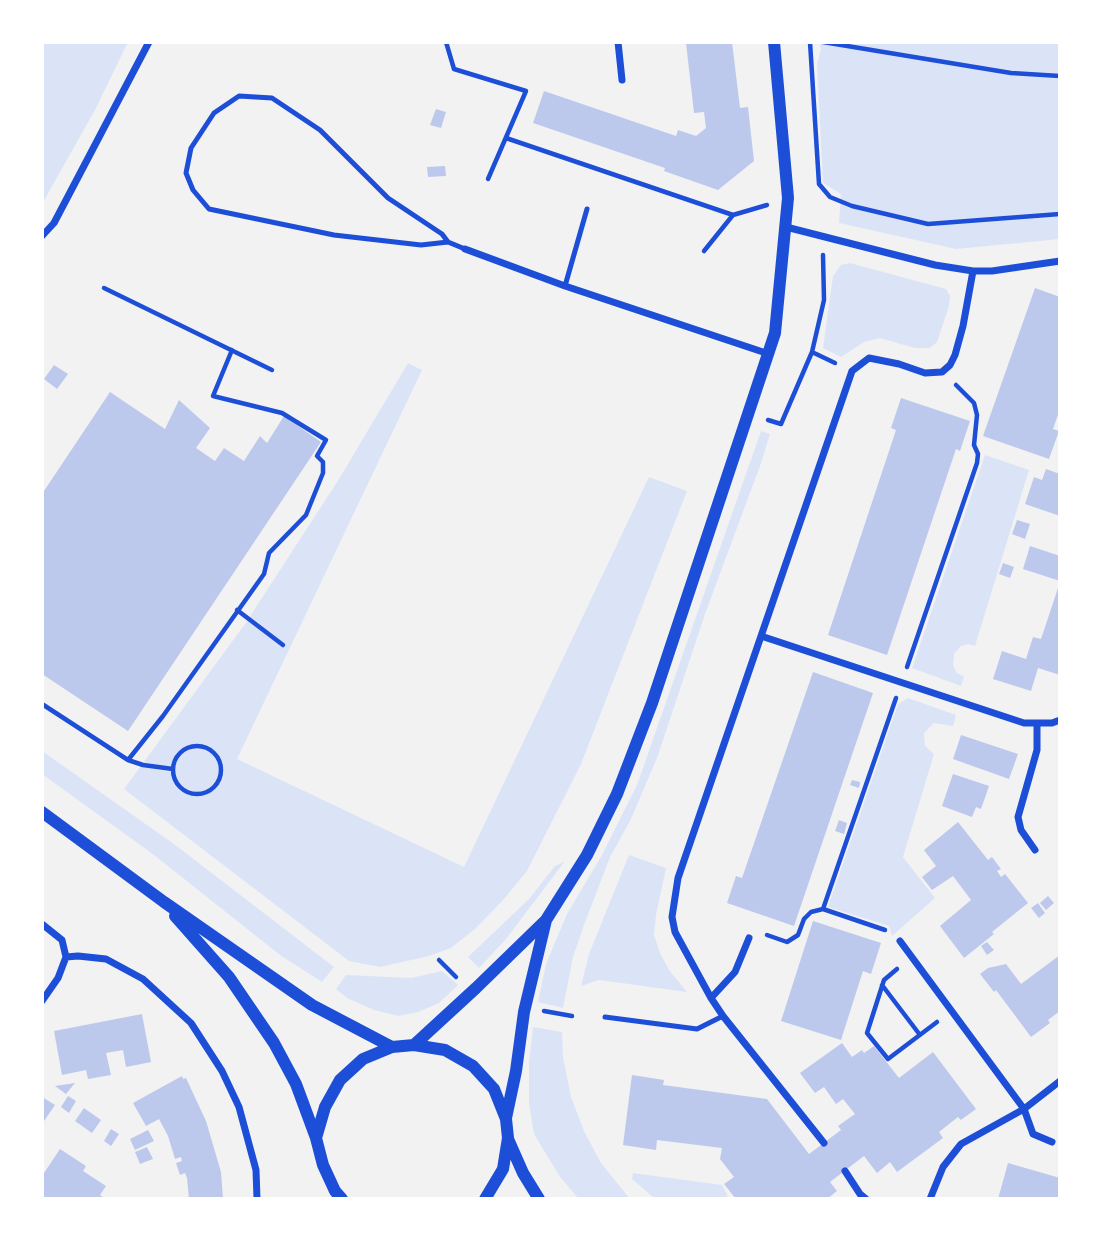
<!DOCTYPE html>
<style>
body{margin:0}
#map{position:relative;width:1102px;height:1241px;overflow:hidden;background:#f2f2f2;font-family:Figtree,sans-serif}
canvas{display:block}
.frame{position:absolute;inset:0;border:44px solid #fff;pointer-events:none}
</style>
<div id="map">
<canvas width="1102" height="1241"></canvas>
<div class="frame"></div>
</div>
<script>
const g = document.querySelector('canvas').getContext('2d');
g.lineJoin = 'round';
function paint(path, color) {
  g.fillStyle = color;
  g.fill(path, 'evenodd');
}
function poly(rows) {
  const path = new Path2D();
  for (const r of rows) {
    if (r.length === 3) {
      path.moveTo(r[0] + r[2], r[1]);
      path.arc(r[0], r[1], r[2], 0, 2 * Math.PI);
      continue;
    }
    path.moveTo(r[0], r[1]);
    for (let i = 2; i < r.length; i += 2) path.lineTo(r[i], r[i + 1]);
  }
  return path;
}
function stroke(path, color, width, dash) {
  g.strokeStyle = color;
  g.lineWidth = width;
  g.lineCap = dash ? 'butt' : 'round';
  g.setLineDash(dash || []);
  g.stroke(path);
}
paint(poly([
 [42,42,128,42,95,110,42,204],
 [819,42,1060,42,1060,239,956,249,839,223,841,194,823,183,817,65,821,49],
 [850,263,946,289,950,296,949,306,937,342,930,348,915,348,880,338,864,342,841,357,823,348,833,276,841,265],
 [408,363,422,370,237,759,464,867,649,477,687,491,581,764,527,871,503,900,475,929,451,948,429,956,380,967,349,961,124,789,245,624,339,479],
 [761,431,770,434,760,466,705,614,657,758,630,821,610,857,584,925,573,957,563,1008,538,1002,546,964,567,914,602,855,637,785],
 [985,455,1029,470,975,646,968,644,961,646,954,654,953,666,957,673,964,677,961,686,912,668],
 [908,698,956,715,953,726,934,723,924,733,925,746,934,754,903,857,935,898,892,936,889,926,828,907,898,704],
 [42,751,174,844,334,967,322,982,280,955,154,855,42,774],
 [629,855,666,868,656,915,654,935,660,953,669,970,687,992,599,980,581,986,589,954],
 [565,861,506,939,479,968,468,957,529,899,555,866],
 [442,971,458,985,439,1003,418,1012,398,1016,374,1010,347,998,336,989,346,975,411,978],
 [533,1027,562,1032,563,1057,571,1097,584,1131,601,1163,630,1199,579,1199,560,1177,534,1134,529,1104,529,1062],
 [633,1173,722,1185,728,1196,723,1199,655,1199,632,1179]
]), '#dbe4f7');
paint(poly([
 [695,42,732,42,740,108,748,107,754,161,718,190,664,171,665,168,533,123,544,91,676,136,678,130,696,136,706,128,704,112,694,113,686,43],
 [436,109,446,112,441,128,430,125],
 [445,166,446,176,428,177,427,167],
 [1035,288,1060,297,1060,409,1053,429,1059,431,1049,459,983,436],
 [54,365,68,374,57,389,44,379],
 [110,392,165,429,179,400,210,428,196,448,215,461,224,448,244,461,260,436,267,443,284,416,321,442,128,731,42,674,42,494],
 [901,398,970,421,960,451,956,449,887,655,828,635,896,430,891,428],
 [1046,469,1060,474,1060,516,1025,504,1034,477,1042,480],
 [1017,520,1030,524,1025,539,1012,534],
 [1030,546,1060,556,1060,581,1023,569],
 [1003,563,1014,567,1010,578,999,574],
 [1060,582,1060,675,1038,668,1031,691,993,679,1002,651,1026,659,1033,637,1041,639],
 [813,672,873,693,794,926,727,903,736,876,742,878],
 [961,735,1018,754,1009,779,953,759],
 [953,774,989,786,981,809,976,807,972,817,942,806],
 [852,780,860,782,859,788,850,785],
 [839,820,847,823,844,834,835,831],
 [958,822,988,860,992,857,1001,869,997,871,1001,877,1005,874,1028,903,992,932,994,934,964,958,940,926,971,900,953,876,932,890,922,877,936,866,924,850],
 [1048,896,1054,903,1046,910,1040,903],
 [1038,903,1045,913,1039,918,1031,908],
 [813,921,881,943,871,974,863,971,841,1040,781,1021],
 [987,942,994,950,987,955,981,946],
 [1060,955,1060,1011,1048,1020,1050,1023,1031,1037,996,990,994,992,980,974,988,968,1006,964,1021,984],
 [142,1014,151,1062,126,1067,123,1050,106,1053,111,1075,88,1079,86,1070,62,1075,54,1031],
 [842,1043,852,1057,862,1050,864,1053,874,1046,899,1078,933,1052,976,1109,961,1120,958,1117,939,1132,943,1138,897,1172,890,1162,877,1173,864,1156,830,1182,837,1191,827,1199,736,1199,724,1184,734,1177,720,1159,722,1148,657,1140,656,1150,623,1145,632,1075,664,1080,663,1085,767,1099,809,1154,841,1130,838,1126,855,1114,843,1099,836,1104,824,1087,815,1093,800,1073],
 [182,1076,183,1079,186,1078,206,1121,221,1172,223,1199,189,1199,187,1178,185,1173,180,1175,176,1163,182,1161,181,1157,175,1159,168,1136,159,1119,146,1126,133,1103],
 [75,1083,66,1094,55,1086],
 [68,1096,76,1101,69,1113,61,1107],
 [42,1097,55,1105,42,1124],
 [84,1108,101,1120,92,1133,75,1121],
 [111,1129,119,1134,111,1146,104,1141],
 [148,1130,154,1141,135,1150,130,1139],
 [147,1147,153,1159,140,1164,135,1152],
 [60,1149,86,1166,83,1171,106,1186,100,1195,106,1199,42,1199,42,1176],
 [1008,1163,1060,1178,1060,1199,998,1199]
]), '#bdc9ec');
stroke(poly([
 [446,42,454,69,526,91,488,179],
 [810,42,819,184,830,197,852,206,928,224,1060,214],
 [823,42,1011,73,1060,76],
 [506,138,733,215,767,205],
 [704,251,733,215],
 [104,288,272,370],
 [812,352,835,363],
 [768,420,781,424,812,352,824,300,823,255],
 [237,610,283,645],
 [907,667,977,463,978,454,974,445,977,415,974,403,956,385],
 [42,704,128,760,163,716,264,574,269,553,306,515,323,473,323,462,317,456,326,440,282,413,213,396,232,350],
 [197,770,24],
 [128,760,143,765,173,769],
 [823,909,885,930],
 [767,935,787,942,798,935,804,919,811,912,823,909,896,698],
 [439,960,456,977],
 [897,969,884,980,867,1033,888,1059,937,1022],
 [882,985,920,1035],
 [544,1011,572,1016]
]), '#1d4ed8', 4.5);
stroke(poly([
 [448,242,442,234,388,198,320,130,272,98,239,96,214,113,191,148,186,173,193,190,209,209,334,235,421,245,448,242,465,249],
 [565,286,587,209],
 [605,1017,697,1029,723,1016]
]), '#1d4ed8', 5);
stroke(poly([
 [618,42,622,80],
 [786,227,935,265,973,271,992,271,1060,261],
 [42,236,54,223,149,42],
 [465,249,565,286,769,354],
 [761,636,1024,723,1052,723,1060,720],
 [1035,850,1021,830,1018,817,1037,750,1037,724],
 [42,924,62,940,66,957,58,978,42,1001],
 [900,941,1024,1109,1033,1134,1052,1142],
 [66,957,78,956,106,959,143,979,191,1023,222,1071,239,1107,256,1170,257,1199],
 [711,998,735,972,749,938],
 [824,1143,723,1016,711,998,675,932,672,917,678,878,852,371,869,358,899,364,925,373,942,372,950,365,955,355,963,326,973,271],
 [845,1171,860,1194,866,1199],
 [930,1199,943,1167,961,1144,1024,1109,1060,1081]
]), '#1d4ed8', 7);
stroke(poly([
 [42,812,164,902,312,1005,392,1047],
 [175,916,229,977,274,1043,296,1084,316,1138,323,1165,335,1191,342,1199],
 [414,1045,476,988,546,920,587,855,617,794,652,703,775,333,788,198,774,42],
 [506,1118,516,1071,524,1012,546,920],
 [316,1138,325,1107,340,1080,363,1059,392,1047,414,1045,445,1050,473,1066,494,1089,506,1119,508,1138,503,1169,485,1199],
 [508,1139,523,1173,539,1199]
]), '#1d4ed8', 12);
</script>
